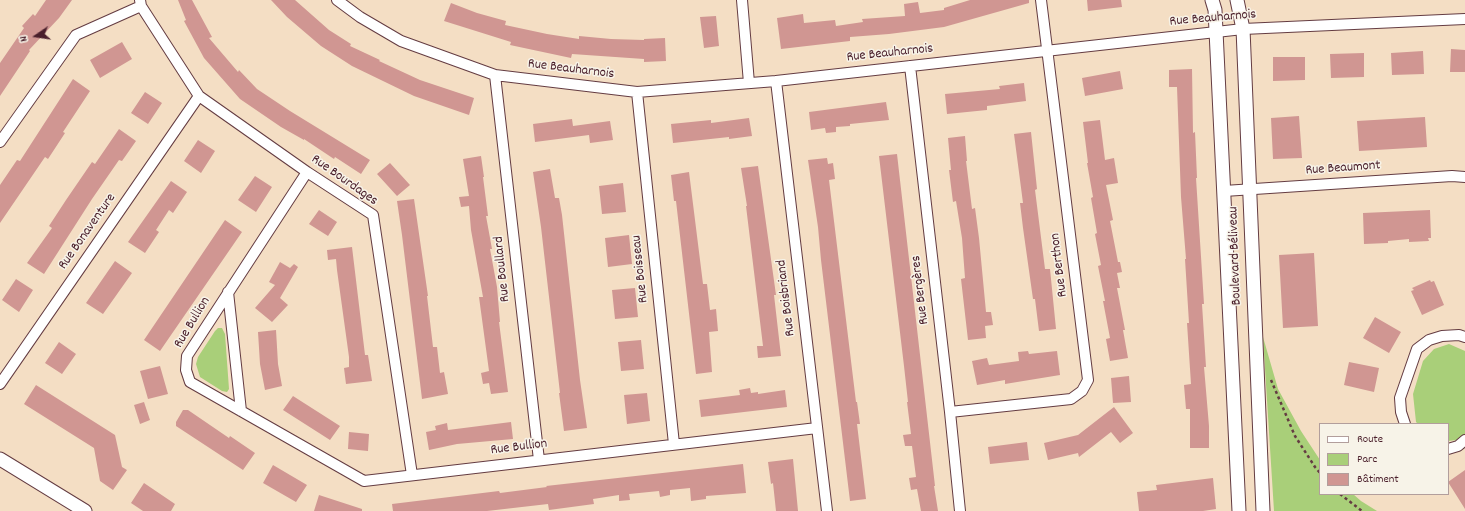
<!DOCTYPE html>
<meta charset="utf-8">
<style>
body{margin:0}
#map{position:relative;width:1465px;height:511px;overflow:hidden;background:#f4dec4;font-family:Dekko,sans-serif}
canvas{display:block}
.legend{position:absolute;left:1319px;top:423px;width:130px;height:72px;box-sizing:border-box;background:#f7f3e8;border:1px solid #b29e9c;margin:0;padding:5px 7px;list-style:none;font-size:12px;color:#4a1f2b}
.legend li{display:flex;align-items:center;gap:8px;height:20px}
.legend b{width:20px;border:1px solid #b29e9c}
.north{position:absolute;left:16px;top:16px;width:40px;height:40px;-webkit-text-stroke:3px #f7f3e8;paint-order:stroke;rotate:257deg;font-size:11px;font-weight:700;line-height:16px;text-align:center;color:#4a1f2b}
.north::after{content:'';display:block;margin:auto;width:14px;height:18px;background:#4a1f2b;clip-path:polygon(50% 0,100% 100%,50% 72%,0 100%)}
</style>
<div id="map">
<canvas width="1465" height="511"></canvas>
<ul class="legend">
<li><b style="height:5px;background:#fff"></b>Route</li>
<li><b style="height:11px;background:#a9cf79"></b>Parc</li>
<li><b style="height:11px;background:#d09692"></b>Bâtiment</li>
</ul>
<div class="north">N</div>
</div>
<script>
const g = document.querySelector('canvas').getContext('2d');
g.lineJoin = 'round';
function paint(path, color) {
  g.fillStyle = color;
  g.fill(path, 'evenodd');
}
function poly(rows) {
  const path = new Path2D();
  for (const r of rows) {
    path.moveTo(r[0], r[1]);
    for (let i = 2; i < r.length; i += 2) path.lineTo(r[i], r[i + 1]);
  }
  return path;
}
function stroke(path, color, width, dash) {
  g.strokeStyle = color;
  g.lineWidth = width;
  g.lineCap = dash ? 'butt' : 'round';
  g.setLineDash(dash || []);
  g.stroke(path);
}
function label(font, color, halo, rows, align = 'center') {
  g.font = font + ' Dekko,sans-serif';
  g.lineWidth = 3;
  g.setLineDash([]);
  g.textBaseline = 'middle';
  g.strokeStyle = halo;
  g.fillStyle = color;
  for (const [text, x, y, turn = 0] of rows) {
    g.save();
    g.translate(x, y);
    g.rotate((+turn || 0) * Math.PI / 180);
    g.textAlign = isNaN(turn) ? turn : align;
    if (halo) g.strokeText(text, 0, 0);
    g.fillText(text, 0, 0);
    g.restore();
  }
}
paint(poly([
 [218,328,222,328,225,334,229,389,227,392,222,391,200,377,196,364,198,357,215,331],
 [1263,337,1278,389,1301,431,1320,460,1320,494,1353,494,1361,501,1377,511,1274,511],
 [1449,344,1465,351,1465,434,1457,440,1448,441,1448,424,1418,424,1416,422,1413,394,1423,361,1434,349]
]), '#a9cf79');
paint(poly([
 [46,0,72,0,59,18,29,50,30,51,0,96,0,63,24,28,22,26,33,14,35,16],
 [178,0,192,0,212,37,209,38,238,72,239,70,257,89,290,111,370,160,361,174,335,157,334,159,304,139,304,140,281,127,240,99,204,58,184,21,186,20],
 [271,0,295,0,329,30,351,44,350,46,380,60,379,61,420,80,474,98,469,115,414,96,352,66,321,46,287,17],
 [970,0,1029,0,1029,3,944,27,889,34,850,37,850,41,781,49,777,18,803,14,804,23,835,20,836,26,863,22,862,19,905,16,904,4,918,2,920,13,944,10,944,8],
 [1087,0,1121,0,1122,7,1088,11],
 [451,3,477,13,506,21,505,25,547,34,579,39,579,36,611,39,644,40,644,39,665,38,666,61,644,62,644,59,572,54,571,58,510,45,511,42,444,21],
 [716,16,719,46,704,48,700,17],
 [122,42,132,59,100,78,90,60],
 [1451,49,1465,50,1465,72,1450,72],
 [1423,51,1424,74,1392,75,1391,53],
 [1364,53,1364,77,1331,78,1330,54],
 [1273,57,1305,57,1305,80,1273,81],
 [1192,69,1193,133,1195,132,1197,178,1196,178,1204,304,1202,304,1206,367,1204,367,1209,426,1209,448,1190,448,1190,409,1186,409,1184,385,1191,384,1187,323,1189,323,1185,259,1186,259,1181,197,1177,87,1169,87,1169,70],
 [1120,71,1123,89,1085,96,1082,78],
 [73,79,90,91,63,132,65,133,48,159,45,157,0,223,0,185,17,160,20,161],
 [1024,83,1026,101,987,106,987,110,947,114,945,94,1000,89,999,86],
 [145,92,162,103,148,124,131,113],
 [886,102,889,120,850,124,850,126,836,127,836,132,826,133,825,128,811,130,809,112],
 [1299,116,1302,158,1273,159,1271,118],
 [1425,117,1427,147,1359,151,1357,121],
 [749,118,752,136,729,139,729,137,673,143,671,124,711,120,711,123],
 [572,119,573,126,610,121,613,140,590,143,589,135,535,142,533,124],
 [1100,120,1105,160,1114,158,1118,183,1106,185,1113,220,1110,221,1118,262,1120,262,1122,272,1117,273,1120,288,1117,288,1125,330,1123,330,1128,358,1110,361,1106,339,1110,338,1103,301,1105,301,1098,266,1101,265,1095,234,1097,233,1091,198,1093,197,1087,163,1088,163,1083,122],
 [119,129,136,141,122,161,119,160,92,199,44,274,27,263,52,228,49,226,66,200,92,162,95,164],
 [1031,132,1037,189,1035,190,1045,269,1050,269,1056,329,1039,331,1035,299,1033,299,1023,228,1020,203,1023,203,1014,134],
 [965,136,967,161,966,161,972,209,975,208,979,238,986,312,991,312,993,325,985,326,986,338,968,340,961,279,965,278,962,238,956,201,953,202,949,170,951,170,948,138],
 [198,140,215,151,201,173,184,161],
 [897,154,935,486,934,486,938,511,921,511,917,489,911,490,909,478,916,477,912,446,905,446,903,435,911,434,907,402,908,402,904,366,879,156],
 [481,156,484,177,483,177,488,216,486,216,492,249,490,249,497,287,500,322,499,322,508,392,491,394,489,383,483,384,481,373,489,371,479,297,483,297,471,230,469,206,461,207,459,197,469,196,463,159],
 [827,158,828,164,833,163,835,179,829,180,856,402,857,402,860,424,857,424,866,499,850,501,821,260,818,227,808,160],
 [390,163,410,185,397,196,377,174],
 [758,166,776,295,774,295,781,356,758,358,757,346,763,346,746,206,747,206,741,168],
 [550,169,555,198,559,198,562,215,580,380,587,428,564,431,559,393,560,393,541,227,533,172],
 [689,172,703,284,707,284,710,310,716,309,718,331,709,332,712,372,696,374,676,201,674,201,671,175],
 [255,176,272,187,256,212,238,200],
 [171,181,187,192,173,213,169,210,156,230,159,232,145,253,128,242],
 [623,183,626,212,602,214,599,186],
 [414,199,428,296,427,296,433,347,437,347,440,373,444,372,448,394,422,399,402,235,397,201],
 [319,210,337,222,328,236,309,224],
 [1430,210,1431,238,1428,238,1429,241,1409,242,1409,239,1388,241,1388,243,1364,244,1363,213],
 [225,220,242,232,160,351,144,340],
 [629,235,632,264,608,267,605,238],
 [352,247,365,355,368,355,372,381,346,384,344,368,349,367,349,357,337,270,336,259,328,260,327,250],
 [1314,253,1318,326,1283,328,1279,255],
 [115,261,132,273,103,314,86,303],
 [280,262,290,268,294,264,298,267,280,298,288,305,272,322,255,308,275,285,269,282],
 [16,279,33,290,19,312,2,300],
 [1430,280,1431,282,1434,281,1444,305,1422,315,1411,291,1414,290,1412,288],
 [635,288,638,317,615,319,612,290],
 [1375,317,1401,332,1389,353,1363,338],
 [276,330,278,364,282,386,265,390,260,364,258,332],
 [641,340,644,369,621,371,618,342],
 [59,342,76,354,62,374,45,363],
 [1028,351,1029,354,1057,351,1060,375,1005,384,1005,380,977,385,972,361,987,358,989,365,1019,361,1018,352],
 [1349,362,1379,368,1374,392,1344,385],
 [160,366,168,394,148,399,140,371],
 [1129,376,1131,402,1113,403,1111,378],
 [36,385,115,435,122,467,127,470,113,490,100,481,94,448,24,404],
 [750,388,751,393,758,392,758,394,785,390,787,407,701,417,699,400,740,395,739,390],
 [647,393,650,421,627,424,624,395],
 [293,396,340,426,330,440,283,410],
 [144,402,150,420,140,424,134,405],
 [1114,407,1133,433,1120,443,1111,432,1079,457,1078,453,1048,460,1044,443,1078,435],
 [183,410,188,410,229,438,230,436,255,453,243,470,176,426,176,422],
 [511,422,513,439,457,444,429,450,426,432,436,430,435,426,447,423,448,430],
 [349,432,369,434,368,451,348,449],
 [1027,442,1029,460,990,464,988,447],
 [793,459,798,511,776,511,773,483,771,484,768,462],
 [743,464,746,493,706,496,706,499,691,501,690,488,670,490,670,495,660,497,659,491,629,494,630,500,619,501,619,495,593,499,594,504,549,510,548,504,487,511,393,511,392,504,499,491,500,493,547,487,546,486],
 [273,465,307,485,296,502,263,483],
 [1465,470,1465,509,1448,482],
 [1213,478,1216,509,1203,511,1139,511,1137,492,1157,490,1156,485],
 [144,483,175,504,171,511,143,511,131,503],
 [319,495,362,509,362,511,314,511]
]), '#d09692');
const minor = poly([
 [140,0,141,6,199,96,307,172,373,215,412,475],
 [337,0,360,17,401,41,495,75,637,92,776,81,1243,29,1465,19],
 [742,0,749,83],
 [910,66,950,412,960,511],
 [495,75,539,460],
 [776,81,827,511],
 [637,92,674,444],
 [0,142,76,35,141,6],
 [307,172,187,356,186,370,190,382,364,481,817,428],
 [1224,191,1452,176,1465,177],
 [228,292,241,411],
 [0,384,199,96],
 [950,412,1071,399,1082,391,1088,380,1041,0],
 [1405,424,1401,412,1400,398,1417,349,1429,340,1442,336,1459,335,1465,337],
 [1448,449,1458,446,1465,440]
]);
const tertiary = poly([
 [1212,0,1215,10,1239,511],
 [1237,0,1243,29,1263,511],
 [0,459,85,511]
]);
stroke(minor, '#643c42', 12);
stroke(tertiary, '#643c42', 15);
stroke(poly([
 [1271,380,1295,436,1315,467,1320,473],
 [1340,494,1362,511]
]), '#643c42', 2.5, [3, 3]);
stroke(minor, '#fff', 10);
stroke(tertiary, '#fff', 13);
label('14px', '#4a1f2b', '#f7f3e8', [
 ["Rue Beauharnois",1213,19,-5],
 ["Rue Beauharnois",890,54,-6],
 ["Rue Beauharnois",571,70,7],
 ["Rue Beaumont",1343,169,-4],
 ["Rue Bourdages",344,181,35],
 ["Rue Bonaventure",88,232,-55],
 ["Boulevard Béliveau",1236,256,-92],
 ["Rue Berthon",1060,265,-97],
 ["Rue Boullard",503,269,-96],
 ["Rue Boisseau",641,269,-96],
 ["Rue Bergères",921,290,-97],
 ["Rue Boisbriand",787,298,-97],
 ["Rue Bullion",193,323,-59],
 ["Rue Bullion",519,448,-7]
]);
</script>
